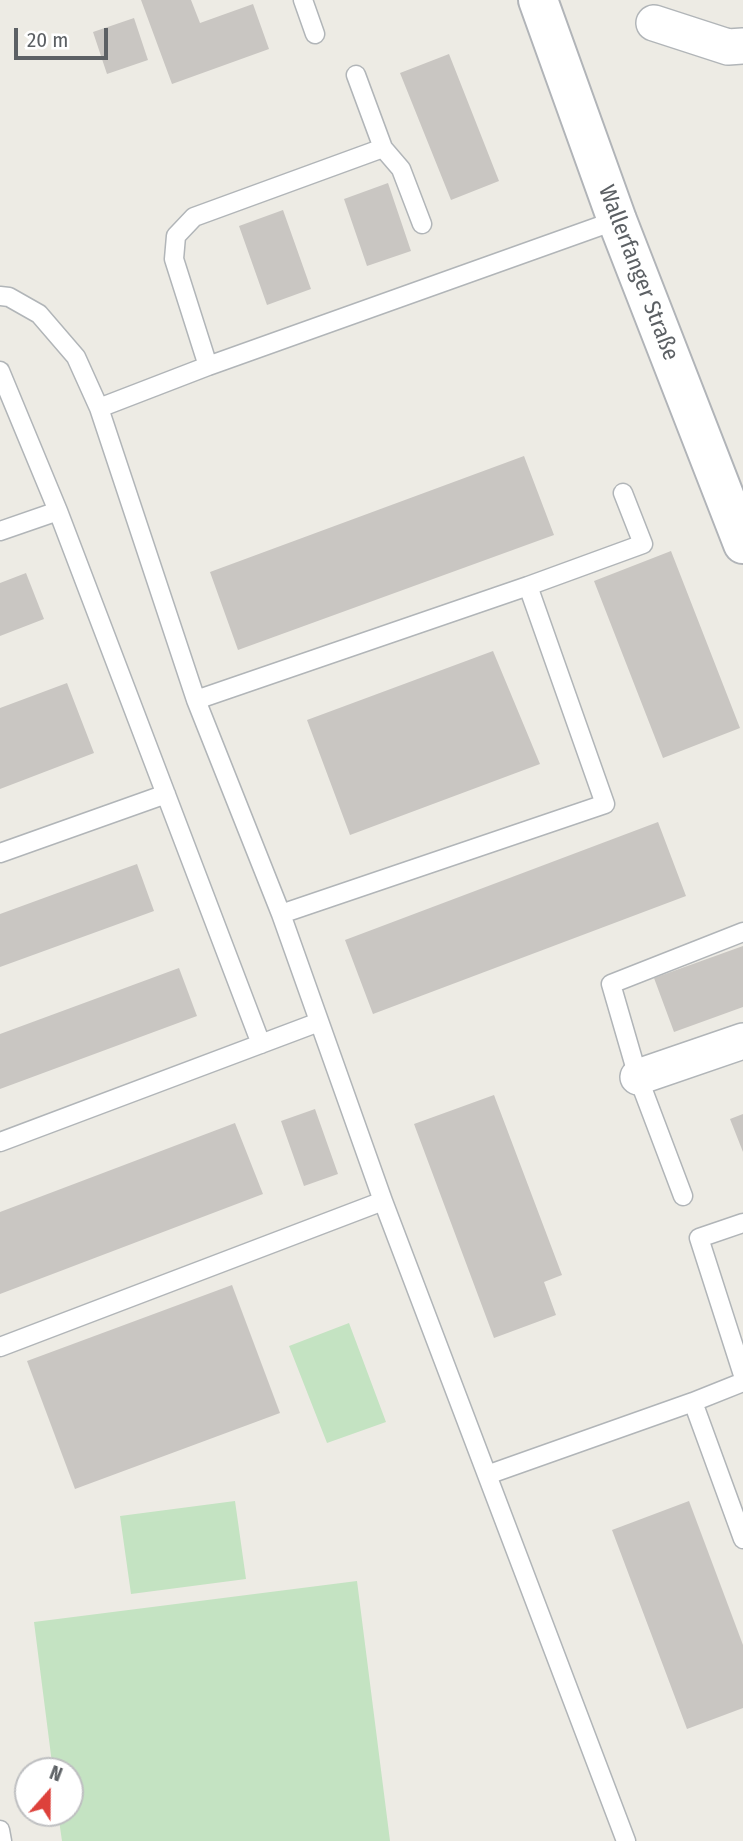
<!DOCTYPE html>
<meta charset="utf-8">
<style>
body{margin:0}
#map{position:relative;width:743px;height:1841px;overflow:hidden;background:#edebe4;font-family:"Fira Sans Condensed",sans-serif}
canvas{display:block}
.north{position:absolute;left:14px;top:1757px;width:70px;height:70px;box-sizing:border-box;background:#fff;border:2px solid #bebfc1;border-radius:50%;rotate:21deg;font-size:19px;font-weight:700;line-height:28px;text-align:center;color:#5c6064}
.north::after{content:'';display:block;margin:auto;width:24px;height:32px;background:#dd413b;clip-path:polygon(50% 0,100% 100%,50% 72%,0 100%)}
.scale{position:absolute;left:14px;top:28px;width:94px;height:32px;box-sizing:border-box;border:4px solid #5c6064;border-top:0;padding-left:9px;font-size:21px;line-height:24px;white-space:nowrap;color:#5c6064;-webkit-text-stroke:5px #fff;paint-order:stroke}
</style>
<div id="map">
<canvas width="743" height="1841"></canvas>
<div class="north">N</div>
<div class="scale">20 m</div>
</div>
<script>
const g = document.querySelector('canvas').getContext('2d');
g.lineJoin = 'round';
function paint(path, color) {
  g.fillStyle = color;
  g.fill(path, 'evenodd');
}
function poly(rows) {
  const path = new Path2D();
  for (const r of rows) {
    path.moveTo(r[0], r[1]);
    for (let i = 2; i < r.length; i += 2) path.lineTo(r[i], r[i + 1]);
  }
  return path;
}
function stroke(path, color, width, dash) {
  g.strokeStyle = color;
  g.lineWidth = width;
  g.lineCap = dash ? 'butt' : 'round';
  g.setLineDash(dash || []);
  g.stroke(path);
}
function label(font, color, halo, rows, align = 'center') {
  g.font = font + ' "Fira Sans Condensed",sans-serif';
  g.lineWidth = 7;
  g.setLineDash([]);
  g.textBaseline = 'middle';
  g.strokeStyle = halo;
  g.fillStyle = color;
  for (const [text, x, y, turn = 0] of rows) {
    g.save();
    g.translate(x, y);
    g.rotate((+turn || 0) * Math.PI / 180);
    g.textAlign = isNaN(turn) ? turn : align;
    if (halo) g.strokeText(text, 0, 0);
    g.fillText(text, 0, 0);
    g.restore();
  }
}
paint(poly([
 [349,1323,386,1422,327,1443,289,1346],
 [235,1501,246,1579,131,1594,120,1516],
 [357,1581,390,1841,62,1841,58,1813,70,1813,70,1771,53,1771,34,1622]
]), '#c4e3c2');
paint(poly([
 [141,0,191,0,200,23,253,4,269,49,172,84],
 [134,18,148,60,107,74,93,32],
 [449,54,499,181,451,200,400,73],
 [388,183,411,251,367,266,344,199],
 [283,210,311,289,267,305,239,226],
 [524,456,554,535,238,650,210,572],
 [671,551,740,728,663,758,594,581],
 [26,573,44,619,0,636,0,583],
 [493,651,540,764,350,835,307,720],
 [67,683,94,753,0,789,0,708],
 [658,822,686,896,373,1014,345,940],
 [137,864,154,911,0,967,0,914],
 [743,946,743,1007,674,1032,654,978],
 [179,968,197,1016,0,1089,0,1034],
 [494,1095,562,1275,544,1282,556,1315,494,1338,414,1124],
 [315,1109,338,1174,304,1186,281,1121],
 [743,1114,743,1152,730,1119],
 [235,1123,263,1194,0,1294,0,1212],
 [232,1285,280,1413,75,1489,27,1361],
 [689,1501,743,1645,743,1708,687,1729,612,1530]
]), '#c9c6c2');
const service = poly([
 [303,0,315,34],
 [383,148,401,169,422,224],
 [0,296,9,297,39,314,76,357,99,408,196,700,281,914,383,1201,626,1841],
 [208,366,174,259,176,236,194,217,383,148,356,75],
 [0,371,58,511,0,531],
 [99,408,208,366,617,220],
 [58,511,261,1044],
 [528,586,643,544,623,493],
 [196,700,528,586,605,804,281,914],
 [0,853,166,794],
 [0,1142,319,1022],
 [683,1196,638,1077,611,984,743,932],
 [743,1223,699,1238,743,1375],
 [0,1347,383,1201],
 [693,1402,743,1539],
 [487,1475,693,1402,743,1382],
 [0,1830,2,1841]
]);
const minor = poly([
 [654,23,728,47,743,46],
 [638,1077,743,1041]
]);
const secondary = poly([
 [538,0,617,220,743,544]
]);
stroke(service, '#b1b5b8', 21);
stroke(minor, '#b1b5b8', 38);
stroke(secondary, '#b1b4b8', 42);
stroke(service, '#fff', 18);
stroke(minor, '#fff', 35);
stroke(secondary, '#fff', 38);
label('23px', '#5c6064', '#fff', [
 ["Wallerfanger Straße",638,273,69]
]);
</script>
